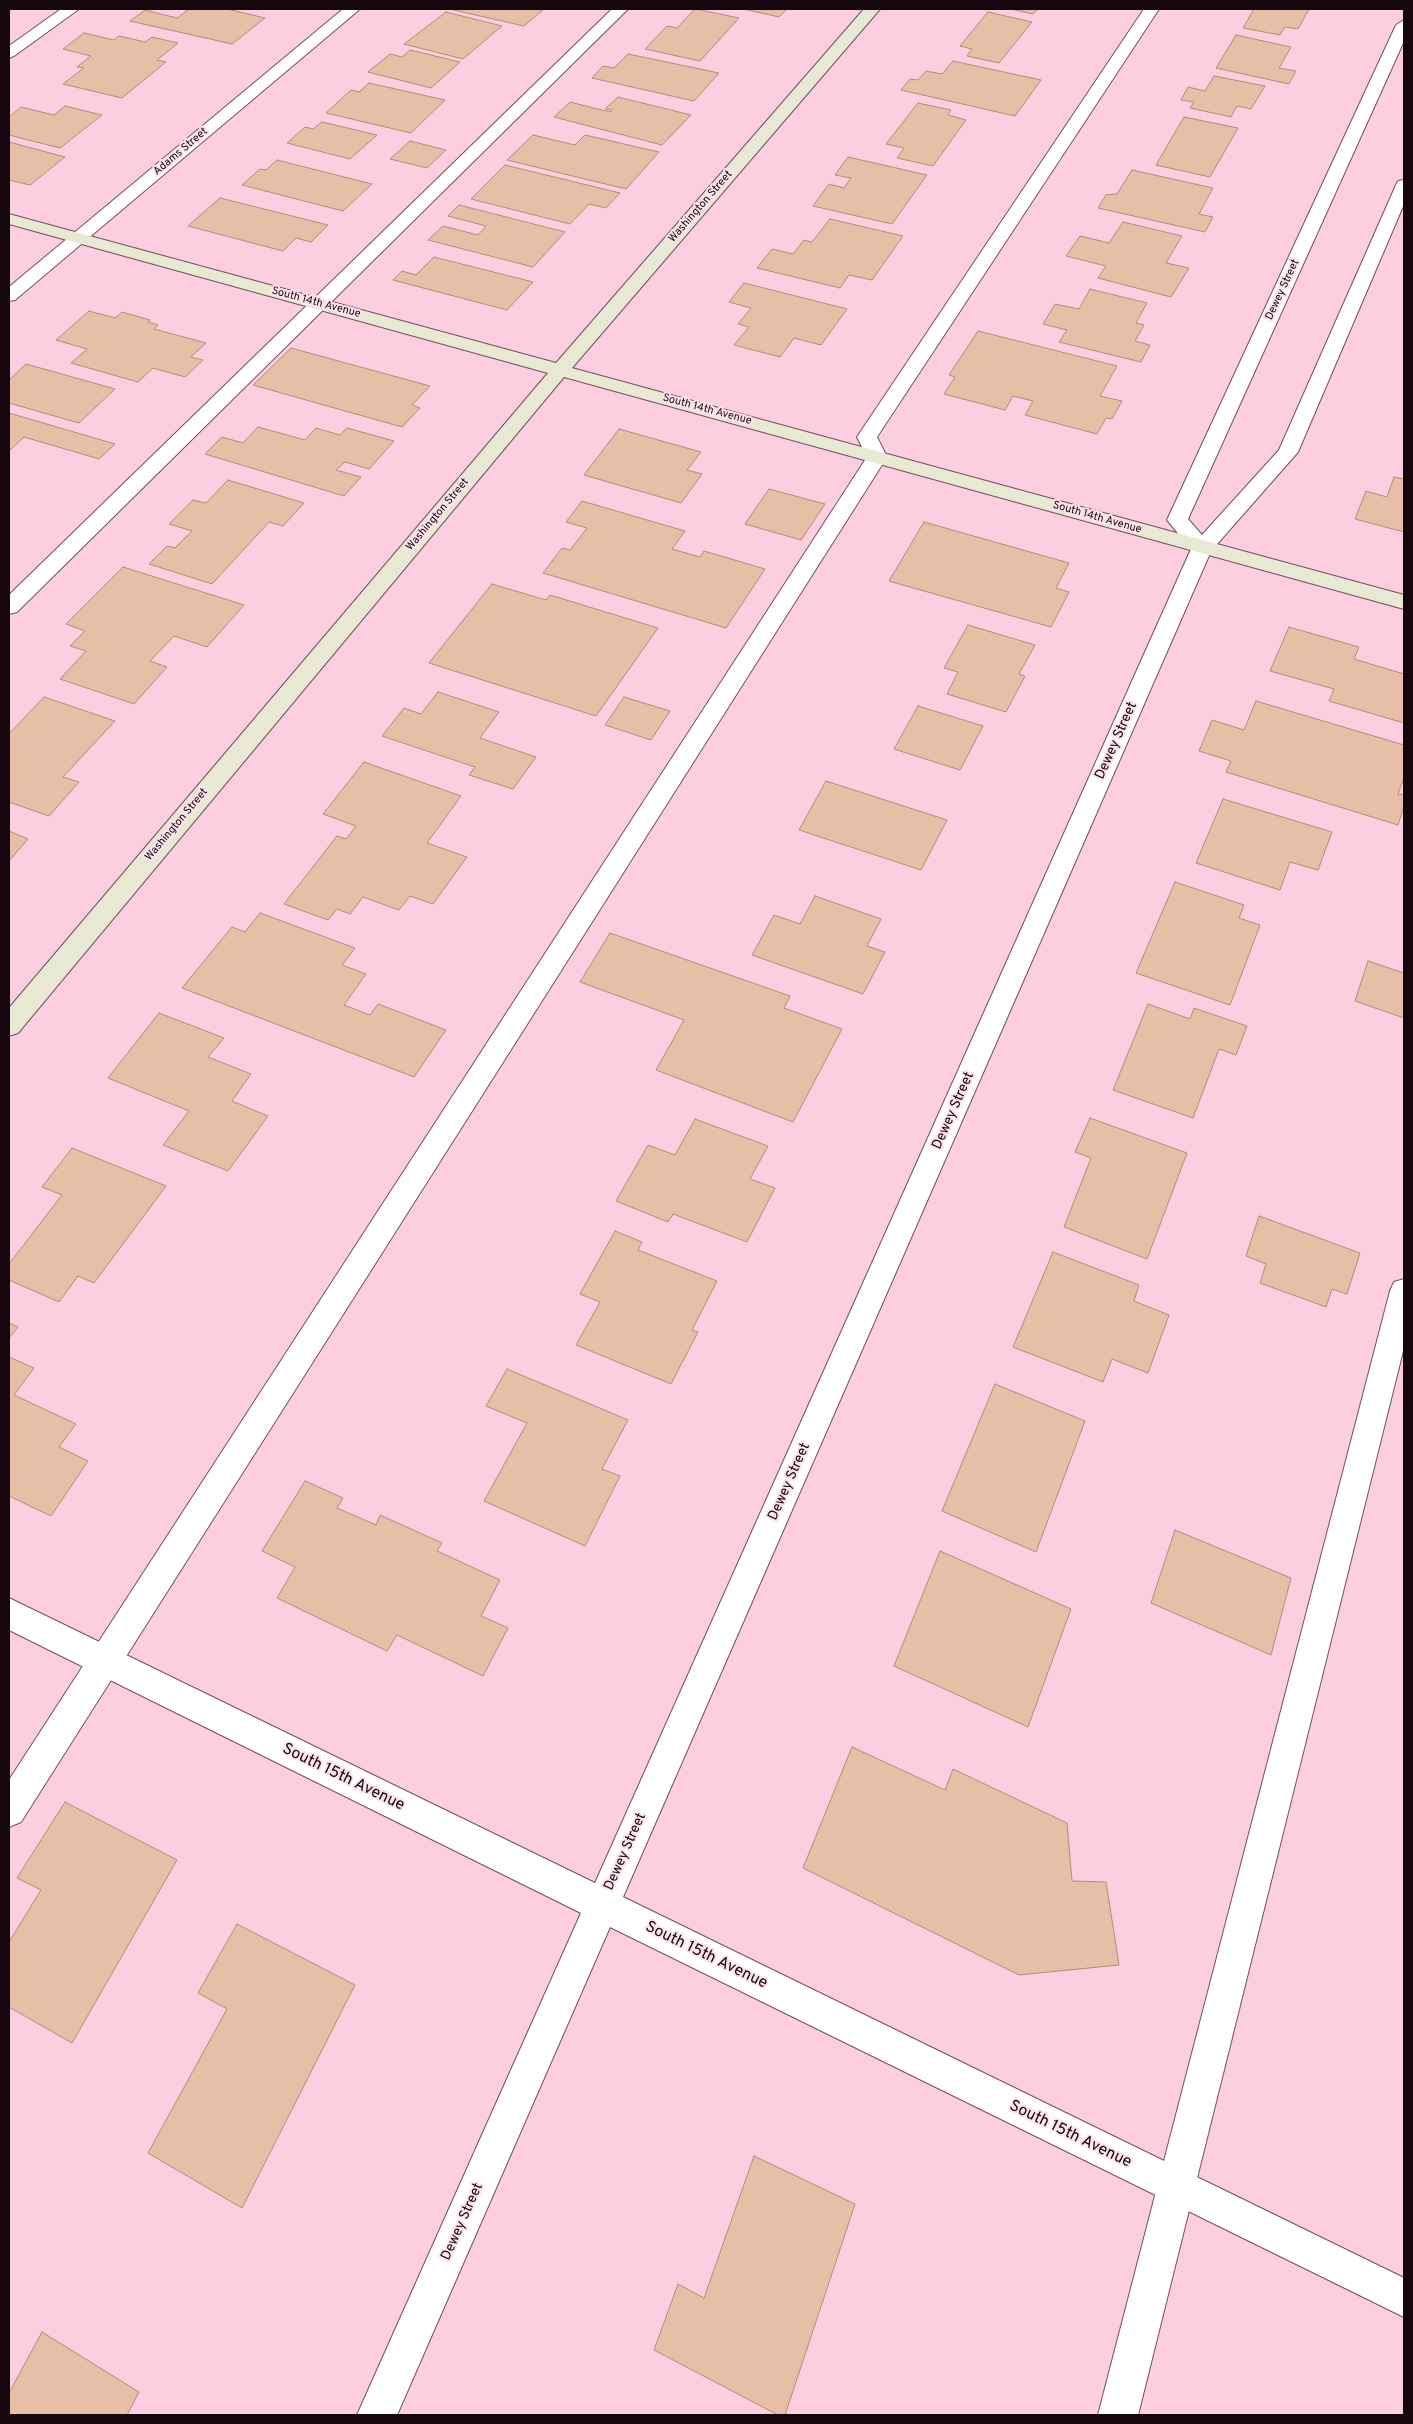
<!DOCTYPE html>
<style>
body{margin:0}
#map{position:relative;width:1413px;height:2424px;overflow:hidden;background:#fdcee0;font-family:Overpass,sans-serif}
canvas{display:block}
.frame{position:absolute;inset:0;border:10px solid #15070d;pointer-events:none}
</style>
<div id="map">
<canvas width="1413" height="2424"></canvas>
<div class="frame"></div>
</div>
<script>
const g = document.querySelector('canvas').getContext('2d');
g.lineJoin = 'round';
function paint(path, color) {
  g.fillStyle = color;
  g.fill(path, 'evenodd');
}
function poly(rows) {
  const path = new Path2D();
  for (const r of rows) {
    path.moveTo(r[0], r[1]);
    for (let i = 2; i < r.length; i += 2) path.lineTo(r[i], r[i + 1]);
  }
  return path;
}
function stroke(path, color, width, dash) {
  g.strokeStyle = color;
  g.lineWidth = width;
  g.lineCap = dash ? 'butt' : 'round';
  g.setLineDash(dash || []);
  g.stroke(path);
}
function label(font, color, halo, rows, align = 'center') {
  g.font = font + ' Overpass,sans-serif';
  g.lineWidth = 4;
  g.setLineDash([]);
  g.textBaseline = 'middle';
  g.strokeStyle = halo;
  g.fillStyle = color;
  for (const [text, x, y, turn = 0] of rows) {
    g.save();
    g.translate(x, y);
    g.rotate((+turn || 0) * Math.PI / 180);
    g.textAlign = isNaN(turn) ? turn : align;
    if (halo) g.strokeText(text, 0, 0);
    g.fillText(text, 0, 0);
    g.restore();
  }
}
const building = poly([
 [189,9,227,9,265,18,232,44,130,21,145,10,177,18,189,9],
 [449,9,544,9,524,26,449,9],
 [695,9,739,18,700,61,645,49,667,26,677,28,695,9],
 [743,9,787,9,779,17,743,9],
 [1011,9,1038,9,1033,14,1011,9],
 [1254,9,1309,9,1298,29,1285,27,1280,35,1243,28,1254,9],
 [446,12,502,26,463,59,404,44,446,12],
 [988,12,1032,22,999,63,967,56,972,49,960,46,988,12],
 [84,33,114,40,119,36,145,42,152,37,178,43,157,60,166,62,122,98,63,84,84,68,77,67,91,56,63,49,84,33],
 [1236,35,1291,47,1279,68,1296,71,1289,84,1216,68,1236,35],
 [410,50,460,62,431,88,368,72,390,54,402,57,410,50],
 [628,54,719,73,694,101,592,78,603,66,614,68,628,54],
 [953,61,1041,80,1015,116,901,90,910,79,918,80,926,71,942,74,953,61],
 [1214,76,1265,86,1251,109,1237,106,1231,117,1190,108,1194,102,1181,100,1188,87,1205,91,1214,76],
 [369,83,445,100,411,133,326,113,351,90,359,92,369,83],
 [618,97,691,115,662,145,554,117,570,102,610,112,612,110,605,109,618,97],
 [918,103,951,110,948,115,966,120,933,166,897,158,904,148,886,144,918,103],
 [65,106,102,115,60,148,9,135,9,117,21,107,54,115,65,106],
 [1184,117,1238,128,1210,177,1156,165,1184,117],
 [322,122,377,135,350,159,287,143,305,127,313,129,322,122],
 [533,135,575,145,585,135,659,152,626,189,507,160,533,135],
 [410,141,446,150,427,168,390,159,410,141],
 [9,142,65,157,30,185,9,180,9,142],
 [848,157,927,175,892,224,813,206,829,184,844,188,851,178,835,175,848,157],
 [277,160,372,184,343,211,242,185,260,169,266,170,277,160],
 [505,165,620,193,606,208,589,204,570,224,471,199,505,165],
 [1132,170,1213,188,1199,214,1213,217,1205,232,1098,208,1106,195,1117,194,1132,170],
 [220,198,328,225,311,242,296,238,283,251,188,226,220,198],
 [459,205,565,232,533,267,428,240,443,226,478,235,486,226,448,216,459,205],
 [830,219,903,236,872,280,849,275,840,288,757,268,772,249,793,254,804,240,812,242,830,219],
 [1123,222,1182,236,1166,263,1189,268,1171,297,1098,278,1106,266,1066,256,1080,236,1109,243,1123,222],
 [434,257,533,282,507,310,393,280,402,271,416,275,434,257],
 [744,283,847,309,821,345,794,338,780,357,734,345,749,327,738,324,751,308,729,302,744,283],
 [1090,289,1147,303,1136,323,1144,325,1135,341,1150,345,1141,362,1059,342,1067,330,1043,324,1055,304,1079,309,1090,289],
 [89,311,115,318,122,312,150,320,148,322,158,325,154,329,206,343,191,357,203,360,185,377,153,368,138,382,71,363,87,349,56,340,89,311],
 [978,331,1117,366,1100,396,1122,401,1112,419,1106,418,1097,434,1025,415,1033,401,1013,396,1005,410,944,394,955,377,949,375,978,331],
 [291,348,430,386,412,405,420,408,402,427,253,385,291,348],
 [26,364,115,389,79,423,9,403,9,380,26,364],
 [9,413,115,444,99,459,24,437,9,451,9,413],
 [258,427,305,440,316,428,340,435,347,428,394,441,369,469,345,462,336,470,361,477,344,496,205,454,222,437,243,443,258,427],
 [619,429,701,452,687,470,702,474,681,503,584,475,619,429],
 [1394,477,1403,479,1404,477,1404,532,1355,519,1366,491,1387,497,1394,477],
 [228,480,304,503,283,526,269,522,212,584,149,564,167,546,175,548,192,531,169,524,193,500,206,503,228,480],
 [769,489,825,504,801,540,745,524,769,489],
 [582,501,685,531,672,549,700,557,704,551,765,569,726,628,543,573,562,548,570,550,587,528,566,522,582,501],
 [924,522,1069,563,1056,588,1069,592,1051,627,889,581,924,522],
 [123,567,244,605,207,647,174,636,150,661,167,667,134,704,60,679,86,651,70,646,85,631,66,624,123,567],
 [492,584,546,600,550,595,658,628,596,716,429,663,492,584],
 [968,625,1035,645,1019,674,1025,676,1006,712,947,694,958,672,944,668,968,625],
 [1289,627,1359,647,1354,659,1404,674,1404,723,1329,701,1334,689,1270,671,1289,627],
 [438,692,499,712,480,738,536,757,513,789,469,775,475,767,382,736,404,708,421,714,438,692],
 [44,697,115,721,63,777,79,782,49,816,9,802,9,734,44,697],
 [624,697,670,711,651,740,605,725,624,697],
 [1256,701,1404,745,1404,777,1398,794,1404,795,1404,806,1398,825,1226,772,1231,761,1199,751,1212,720,1244,730,1256,701],
 [918,706,983,726,960,770,894,749,918,706],
 [364,762,461,796,427,843,467,857,433,904,410,896,399,910,363,897,350,914,337,909,328,920,284,904,337,836,346,839,356,826,323,814,364,762],
 [826,781,947,820,921,870,799,830,826,781],
 [1223,799,1332,832,1318,870,1290,862,1280,890,1196,863,1223,799],
 [9,831,28,839,9,861,9,831],
 [1175,882,1244,905,1239,918,1260,925,1230,1005,1136,973,1175,882],
 [815,896,881,919,867,946,885,952,863,994,752,955,774,915,800,924,815,896],
 [260,913,355,948,342,965,366,974,344,1005,370,1015,378,1004,446,1030,414,1077,182,988,232,927,245,932,260,913],
 [610,933,790,996,784,1008,842,1029,793,1122,656,1070,684,1020,580,982,610,933],
 [1368,961,1404,973,1404,1018,1355,1001,1368,961],
 [1148,1004,1190,1019,1194,1008,1247,1026,1236,1055,1219,1049,1193,1118,1113,1090,1148,1004],
 [159,1013,224,1038,208,1057,251,1074,232,1101,268,1116,228,1171,163,1145,189,1111,108,1078,159,1013],
 [1090,1118,1187,1153,1147,1259,1064,1227,1091,1158,1075,1152,1090,1118],
 [695,1119,768,1146,750,1179,775,1188,747,1242,673,1214,668,1222,616,1201,648,1145,675,1155,695,1119],
 [72,1148,166,1186,94,1283,78,1276,59,1302,9,1280,9,1264,62,1195,42,1187,72,1148],
 [1259,1216,1360,1253,1347,1294,1332,1289,1326,1307,1260,1283,1266,1264,1246,1256,1259,1216],
 [615,1231,642,1242,638,1250,717,1281,692,1330,698,1332,671,1384,576,1345,600,1302,580,1294,615,1231],
 [1053,1252,1139,1285,1134,1301,1169,1315,1148,1373,1112,1359,1103,1382,1013,1347,1053,1252],
 [9,1323,18,1327,9,1338,9,1323],
 [9,1357,34,1368,14,1395,76,1424,59,1447,88,1461,51,1516,9,1496,9,1357],
 [507,1369,628,1420,602,1469,620,1476,585,1546,484,1501,527,1423,486,1406,507,1369],
 [995,1384,1085,1421,1036,1552,942,1511,995,1384],
 [305,1481,343,1498,337,1508,376,1525,380,1515,442,1543,437,1551,500,1580,481,1616,508,1628,483,1676,397,1635,387,1651,277,1598,295,1567,262,1551,305,1481],
 [1175,1530,1291,1578,1271,1655,1151,1603,1175,1530],
 [940,1551,1071,1609,1028,1727,894,1666,940,1551],
 [852,1747,945,1790,953,1769,1067,1823,1072,1881,1106,1882,1119,1965,1019,1975,803,1868,852,1747],
 [65,1802,177,1860,72,2043,9,2007,9,1942,41,1890,17,1878,65,1802],
 [237,1924,355,1985,242,2208,148,2153,227,2009,198,1993,237,1924],
 [754,2156,855,2204,785,2415,778,2415,654,2350,678,2284,704,2298,754,2156],
 [42,2332,139,2392,127,2415,9,2415,9,2393,42,2332]
]);
paint(building, '#e6bfa6');
stroke(building, '#b28d75', 1);
const lane = poly([
 [61,9,79,9,14,56,9,58,9,46,61,9],
 [612,9,628,9,17,612,9,614,9,595,612,9],
 [1144,9,1159,9,877,437,887,457,21,1822,9,1827,9,1780,867,457,857,437,1144,9],
 [1404,1279,1404,1347,1138,2415,1098,2415,1390,1291,1394,1282,1404,1279]
]);
const street = poly([
 [343,9,360,9,15,300,9,301,9,287,343,9],
 [1404,20,1404,41,1188,519,1202,535,1279,450,1396,185,1398,181,1404,180,1404,204,1298,452,1211,551,623,1897,1404,2278,1404,2317,610,1927,397,2415,357,2415,581,1913,9,1630,9,1598,595,1883,1191,549,1167,520,1396,25,1404,20]
]);
const secondary = poly([
 [864,9,880,9,572,368,1404,595,1404,609,564,377,18,1033,9,1036,9,1008,548,373,9,224,9,214,556,363,864,9]
]);
stroke(lane, '#754e5e', 2);
stroke(street, '#754e5e', 2);
stroke(secondary, '#754e5e', 2);
paint(lane, '#fff');
paint(street, '#fff');
paint(secondary, '#e7e9d3');
label('11px', '#15070d', '#fee2ec', [
 ["Adams Street",181,152,-40],
 ["Washington Street",701,207,-49],
 ["Dewey Street",1283,290,-65],
 ["South 14th Avenue",316,303,15],
 ["South 14th Avenue",707,410,15],
 ["Washington Street",438,515,-50],
 ["South 14th Avenue",1097,518,16],
 ["Washington Street",177,825,-50]
]);
label('14px', '#15070d', '#fee2ec', [
 ["Dewey Street",1117,741,-66],
 ["Dewey Street",954,1111,-66],
 ["Dewey Street",790,1482,-66],
 ["Dewey Street",626,1852,-66],
 ["Dewey Street",463,2222,-66]
]);
label('16px', '#15070d', '#fee2ec', [
 ["South 15th Avenue",343,1778,26],
 ["South 15th Avenue",706,1956,26],
 ["South 15th Avenue",1070,2135,26]
]);
</script>
